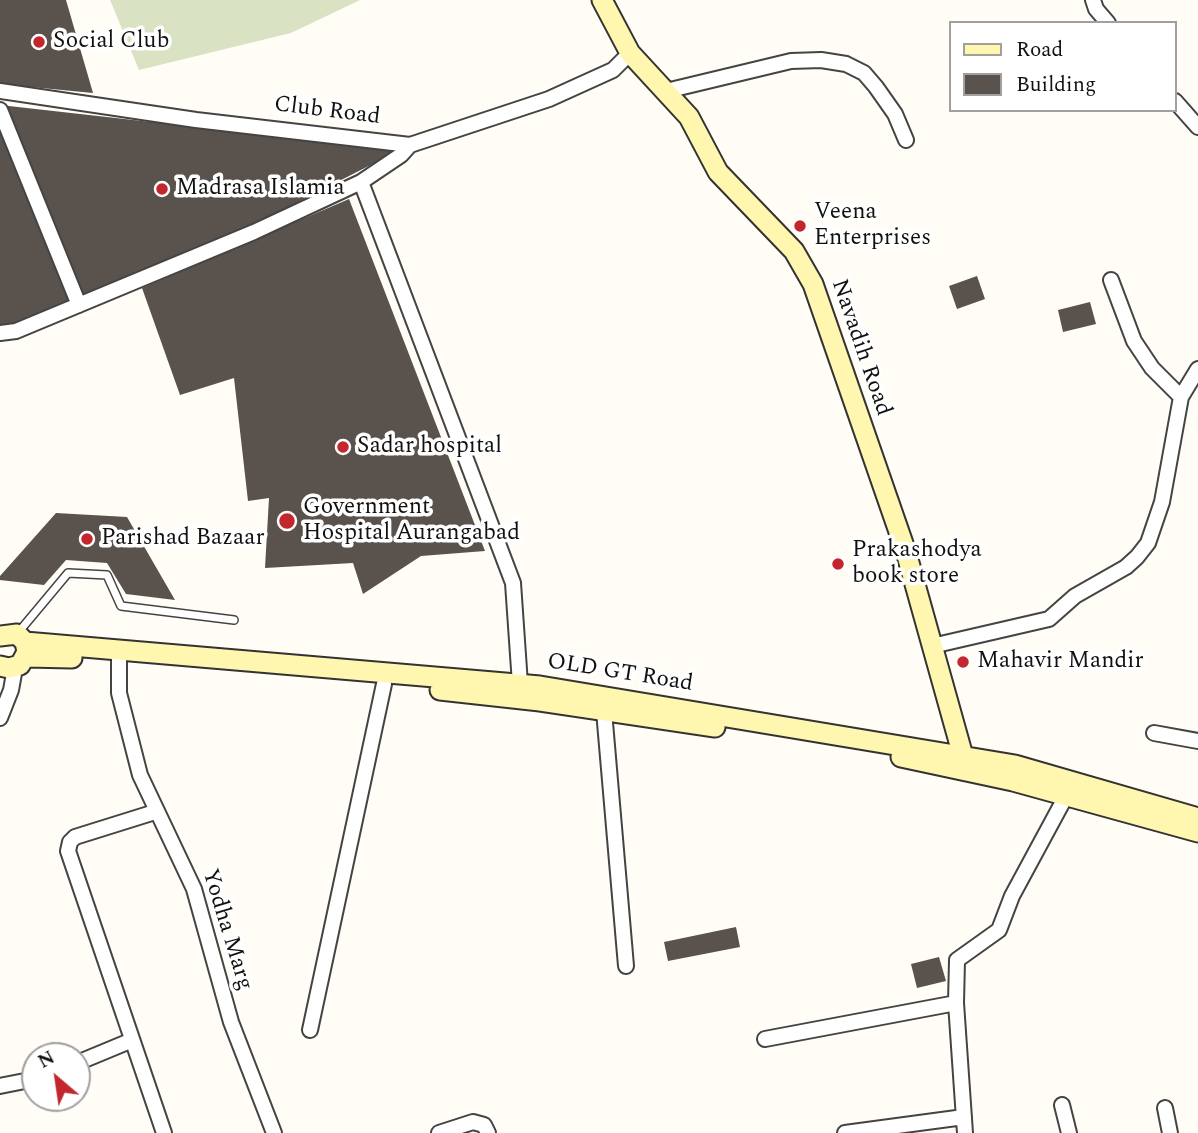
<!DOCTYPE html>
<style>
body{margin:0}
#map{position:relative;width:1198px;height:1133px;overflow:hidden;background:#fffdf5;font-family:Spectral,serif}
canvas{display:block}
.legend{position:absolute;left:949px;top:21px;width:228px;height:91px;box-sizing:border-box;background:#fff;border:2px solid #a0a0a0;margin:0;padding:9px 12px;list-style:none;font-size:21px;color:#111}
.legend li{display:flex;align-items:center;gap:14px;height:35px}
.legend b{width:35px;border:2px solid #a0a0a0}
.north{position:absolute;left:21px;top:1042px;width:70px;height:70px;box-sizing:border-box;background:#fff;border:2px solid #a0a0a0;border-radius:50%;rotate:331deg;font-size:19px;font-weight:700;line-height:28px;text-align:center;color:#111}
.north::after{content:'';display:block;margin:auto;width:24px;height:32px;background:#c4262e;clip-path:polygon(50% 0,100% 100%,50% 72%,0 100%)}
</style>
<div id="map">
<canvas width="1198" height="1133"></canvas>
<ul class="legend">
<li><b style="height:9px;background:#fff6b0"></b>Road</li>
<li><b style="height:19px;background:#5a524d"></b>Building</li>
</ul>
<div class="north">N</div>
</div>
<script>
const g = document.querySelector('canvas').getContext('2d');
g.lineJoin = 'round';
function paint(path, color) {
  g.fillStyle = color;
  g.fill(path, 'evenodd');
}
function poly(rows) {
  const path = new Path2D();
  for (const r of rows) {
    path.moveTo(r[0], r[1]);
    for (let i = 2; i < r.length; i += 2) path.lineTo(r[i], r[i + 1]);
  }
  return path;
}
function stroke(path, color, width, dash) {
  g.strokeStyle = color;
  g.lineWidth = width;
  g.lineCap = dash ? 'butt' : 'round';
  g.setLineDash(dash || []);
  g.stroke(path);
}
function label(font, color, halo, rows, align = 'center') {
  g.font = font + ' Spectral,serif';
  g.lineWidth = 7;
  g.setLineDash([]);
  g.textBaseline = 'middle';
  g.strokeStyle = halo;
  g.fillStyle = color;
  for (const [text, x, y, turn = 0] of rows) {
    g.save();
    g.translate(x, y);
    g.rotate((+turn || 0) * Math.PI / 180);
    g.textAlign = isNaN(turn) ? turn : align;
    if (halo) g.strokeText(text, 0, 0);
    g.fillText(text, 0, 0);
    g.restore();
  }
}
paint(poly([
 [110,0,360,0,291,33,139,70]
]), '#d9e3c4');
paint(poly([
 [0,0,66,0,93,93,0,84],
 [0,105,400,150,249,227,17,324,0,325],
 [349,199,485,551,421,556,363,594,353,563,265,568,269,498,248,501,234,378,180,395,142,288],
 [977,276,985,299,957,309,949,286],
 [1090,302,1096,324,1063,332,1058,310],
 [56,513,127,517,175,600,126,594,107,563,66,560,44,585,0,580,0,576],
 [736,927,740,947,668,961,664,942],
 [939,957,946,981,917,988,911,964]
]), '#5a524d');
const lane = poly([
 [17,634,68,573,107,575,121,606,234,620]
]);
const street = poly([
 [1093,0,1096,9,1108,23],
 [0,91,196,120,410,145,549,99,613,70,630,53],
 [666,91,791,61,821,60,846,64,864,73,876,87,895,114,906,140],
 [1175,101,1198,127],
 [0,110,79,305],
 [361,182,513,583,520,684],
 [1111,280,1134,341,1152,368,1181,397],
 [0,333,16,331,254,232,361,182,401,155,410,145],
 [932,646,1049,619,1075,596,1126,567,1137,557,1148,543,1162,502,1181,397,1198,369],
 [119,650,119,693,140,775,194,889,231,1022,274,1133],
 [604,711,626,966],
 [0,718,11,690,15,668],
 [1154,733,1198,741],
 [155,812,75,837,70,842,68,851,164,1133],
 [310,1030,384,684],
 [765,1039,956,1003],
 [77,1063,130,1041],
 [0,1086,35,1079],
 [1062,1105,1069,1133],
 [1165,1108,1170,1133],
 [439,1133,473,1122,484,1125,488,1133],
 [845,1133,964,1117],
 [965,1133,956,1003,957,960,999,930,1012,896,1066,796]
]);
const secondary = poly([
 [602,0,630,53,689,117,718,172,794,251,813,284,906,552,963,756,961,765],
 [0,636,17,634,25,642,27,652,20,665,9,668,0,666],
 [25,642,540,686,1015,765,1198,818],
 [26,657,72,658],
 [440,690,540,701,715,727],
 [901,757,1013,781,1198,832]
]);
stroke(lane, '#444', 10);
stroke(street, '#444', 18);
stroke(secondary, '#333', 23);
stroke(lane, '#fff', 7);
stroke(street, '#fff', 14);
stroke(secondary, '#fff6b0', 19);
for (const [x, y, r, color] of [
 [39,42,7,"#c4262e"],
 [162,189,7,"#c4262e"],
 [800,226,7,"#c4262e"],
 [343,447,7,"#c4262e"],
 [287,521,9,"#c4262e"],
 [87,539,7,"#c4262e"],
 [838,564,7,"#c4262e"],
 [963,662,7,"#c4262e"]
]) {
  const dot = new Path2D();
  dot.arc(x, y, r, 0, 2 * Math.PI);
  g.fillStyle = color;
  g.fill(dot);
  stroke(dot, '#fff', 2.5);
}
label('23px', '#111', '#fff', [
 ["Social Club",53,42],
 ["Madrasa Islamia",176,189],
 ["Veena",814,213],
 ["Enterprises",814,239],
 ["Sadar hospital",357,447],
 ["Government",303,508],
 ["Hospital Aurangabad",303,534],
 ["Parishad Bazaar",101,539],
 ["Prakashodya",852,551],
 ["book store",852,577],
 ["Mahavir Mandir",977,662]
], 'left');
label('23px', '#111', '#fff', [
 ["Club Road",327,112,7],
 ["Navadih Road",860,348,71],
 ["OLD GT Road",620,674,9],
 ["Yodha Marg",226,930,73]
]);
</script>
